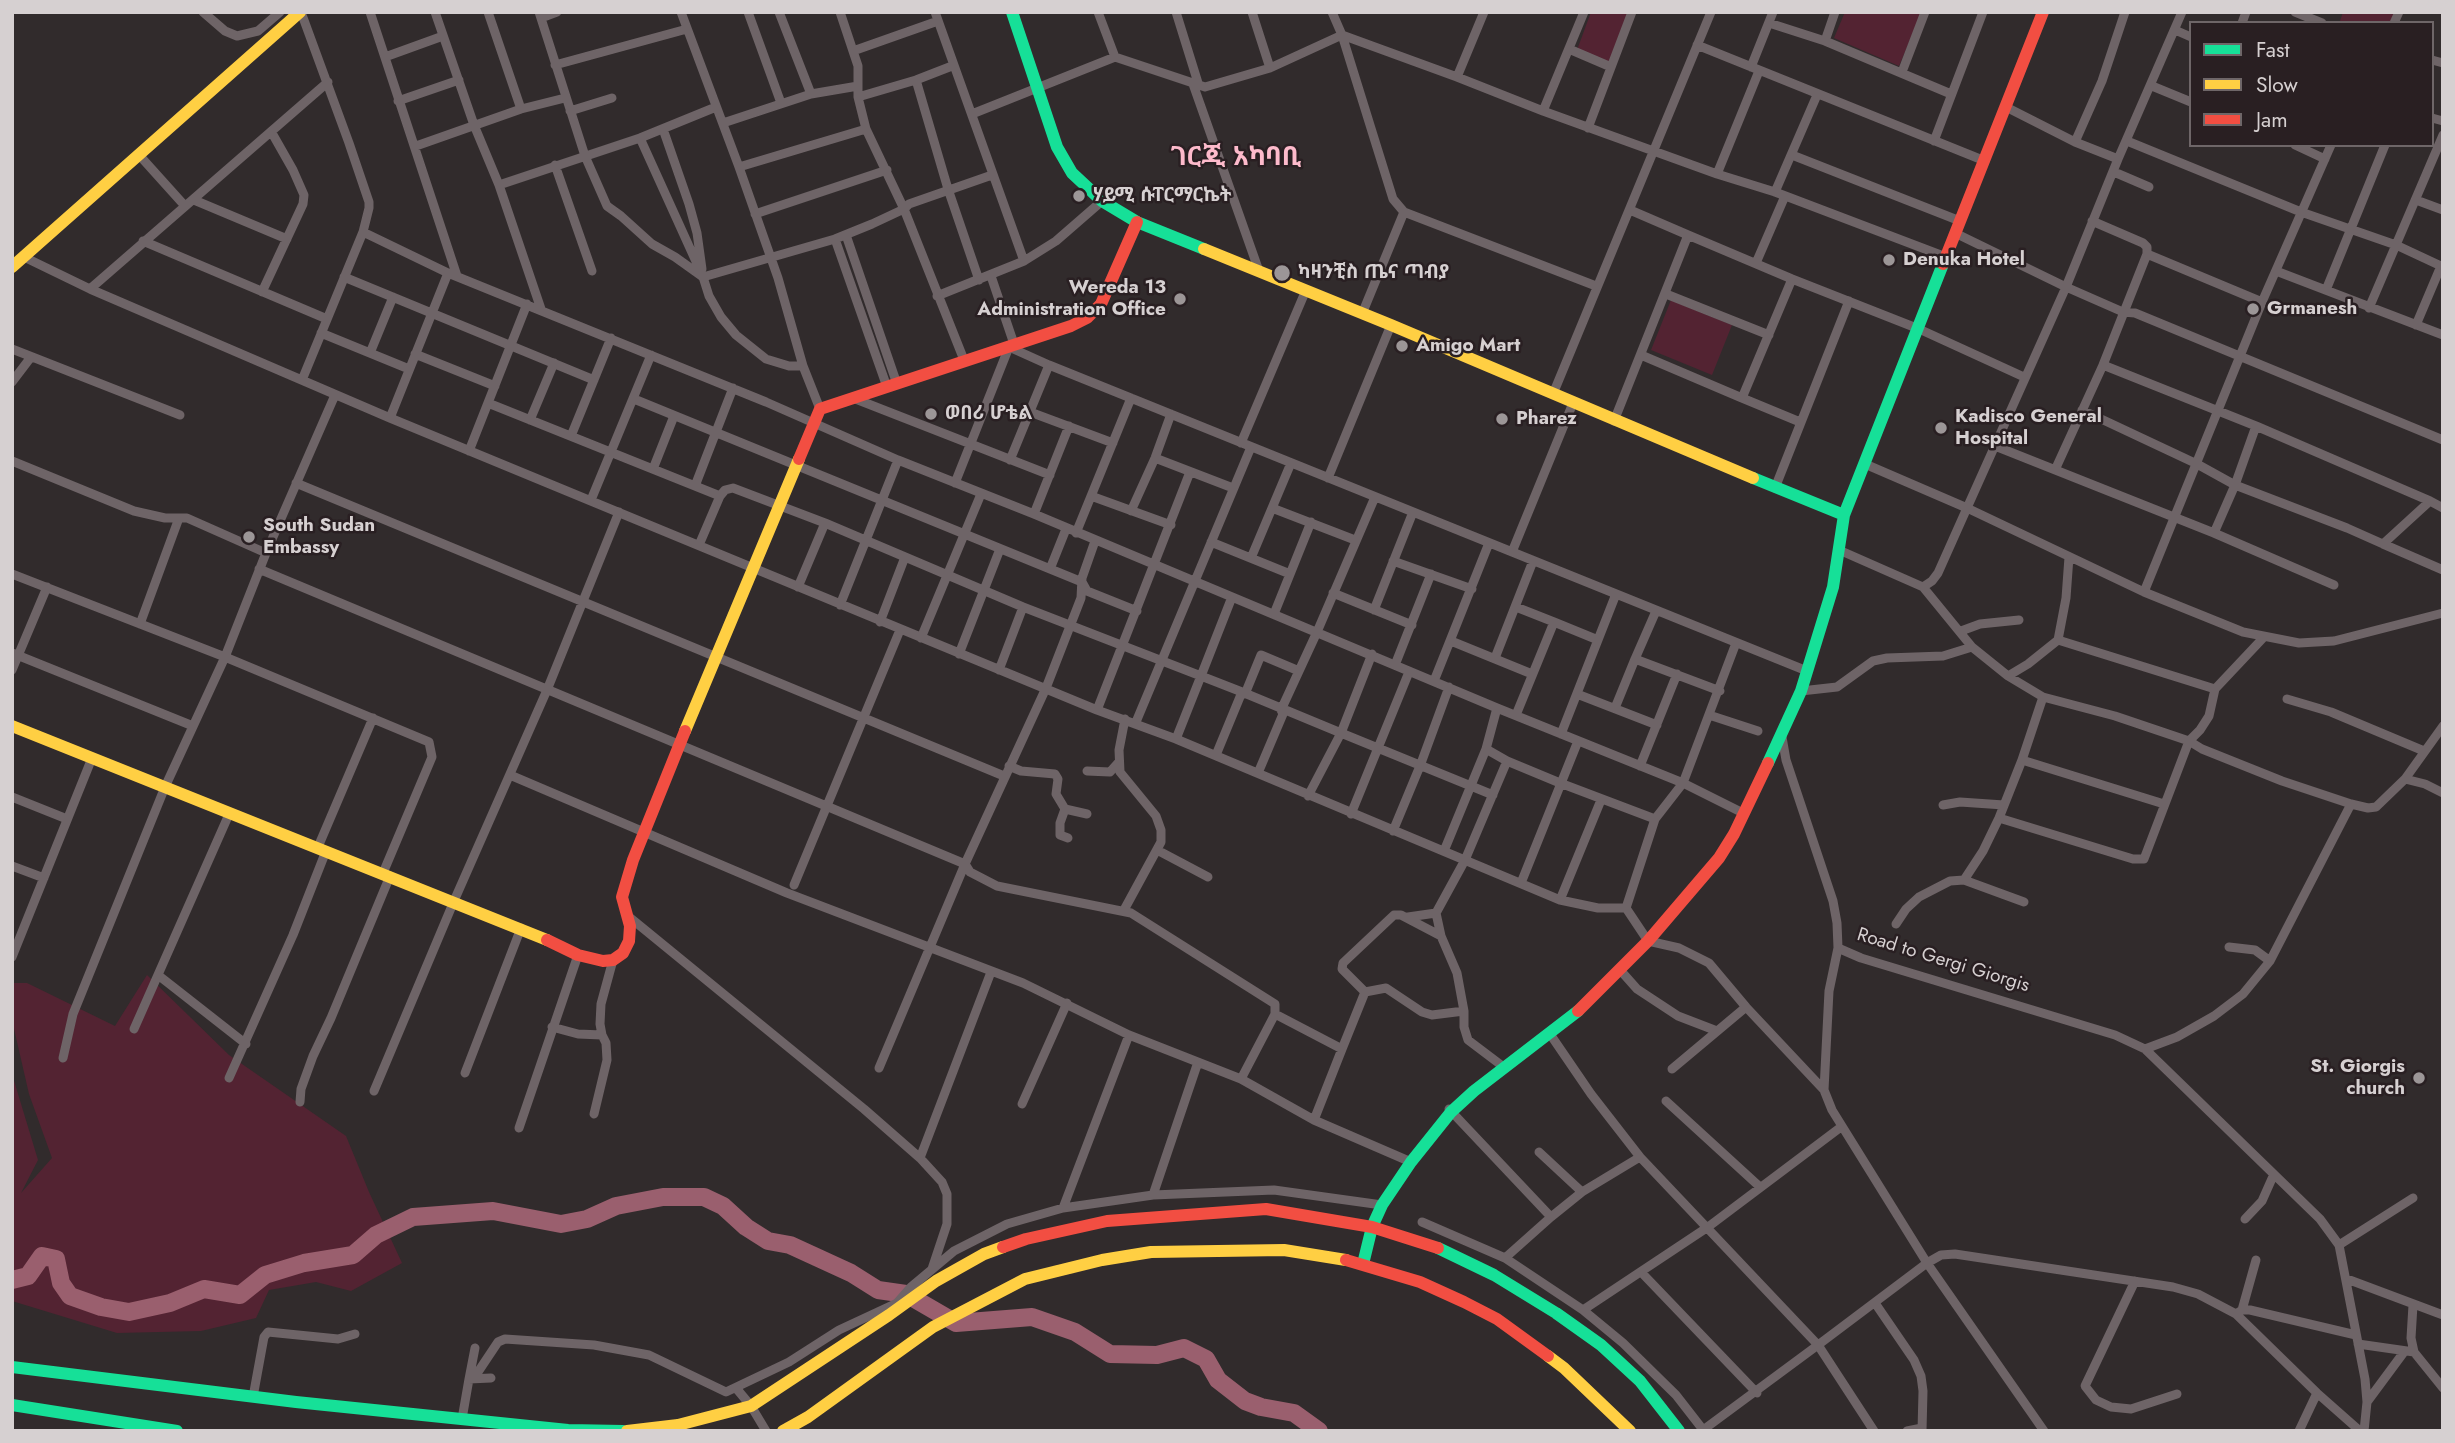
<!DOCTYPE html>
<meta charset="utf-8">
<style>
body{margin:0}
#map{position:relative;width:2455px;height:1443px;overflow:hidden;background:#312b2c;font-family:Jost,sans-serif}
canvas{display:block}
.frame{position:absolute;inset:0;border:14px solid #d6d0d1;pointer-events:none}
.legend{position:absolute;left:2189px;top:21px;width:245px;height:126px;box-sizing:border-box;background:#291f22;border:2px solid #6e6668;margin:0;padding:9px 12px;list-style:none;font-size:21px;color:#d6d0d1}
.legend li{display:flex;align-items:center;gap:14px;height:35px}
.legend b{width:35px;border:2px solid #6e6668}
</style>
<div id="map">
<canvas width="2455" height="1443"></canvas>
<div class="frame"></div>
<ul class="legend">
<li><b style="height:9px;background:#16e098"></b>Fast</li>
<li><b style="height:9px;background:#ffcf43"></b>Slow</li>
<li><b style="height:9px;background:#f24e42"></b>Jam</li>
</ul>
</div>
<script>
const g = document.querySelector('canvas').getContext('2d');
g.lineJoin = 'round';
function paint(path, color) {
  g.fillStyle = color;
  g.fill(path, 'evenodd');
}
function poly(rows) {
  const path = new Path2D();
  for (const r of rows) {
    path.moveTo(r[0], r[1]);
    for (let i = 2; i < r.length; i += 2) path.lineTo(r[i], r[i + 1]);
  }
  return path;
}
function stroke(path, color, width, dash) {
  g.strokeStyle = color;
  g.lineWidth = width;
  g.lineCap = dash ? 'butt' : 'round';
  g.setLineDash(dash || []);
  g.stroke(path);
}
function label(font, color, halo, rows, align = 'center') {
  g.font = font + ' Jost,"Noto Sans Ethiopic",sans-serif';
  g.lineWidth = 5;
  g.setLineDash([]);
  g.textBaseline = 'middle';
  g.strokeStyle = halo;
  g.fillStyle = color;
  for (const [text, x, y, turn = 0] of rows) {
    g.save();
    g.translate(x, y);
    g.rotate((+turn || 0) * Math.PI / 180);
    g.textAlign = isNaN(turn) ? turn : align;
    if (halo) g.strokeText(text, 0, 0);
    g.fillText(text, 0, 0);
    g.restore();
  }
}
paint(poly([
 [1591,12,1631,12,1612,63,1577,50],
 [1845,12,1922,12,1899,66,1834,38],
 [2343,12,2398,12,2393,23,2345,23,2340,21],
 [1671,300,1732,325,1712,375,1651,350],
 [147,975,229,1055,346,1136,369,1192,402,1263,351,1291,316,1282,269,1290,256,1318,201,1331,117,1333,12,1301,12,1074,38,1160,21,1193,52,1158,29,1094,12,1020,12,983,27,983,115,1026]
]), '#532332');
stroke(poly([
 [12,1280,28,1276,42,1256,56,1259,61,1283,70,1296,101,1307,129,1312,170,1303,204,1289,240,1295,265,1275,304,1263,353,1255,376,1235,413,1217,493,1211,561,1224,587,1219,616,1206,663,1197,704,1197,723,1206,746,1227,768,1241,790,1245,851,1273,878,1290,906,1294,956,1323,1032,1317,1075,1332,1110,1354,1157,1355,1184,1348,1206,1359,1218,1380,1245,1401,1261,1407,1294,1413,1319,1431]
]), '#9a5f6e', 18);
stroke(poly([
 [203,12,225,31,237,36,258,31,280,12],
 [301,12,349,143,369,202,369,208,363,232,302,380],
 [370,12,457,276],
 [435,12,474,125,499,185,541,309],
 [488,12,521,109],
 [539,12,585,156,607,206,621,216,652,244,675,257,703,277],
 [681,12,739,167,778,278,803,366,820,409],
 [748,12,781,103],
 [779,12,811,94],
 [840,12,858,66,858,97,866,129,904,209,964,360],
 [935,12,1024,261],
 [1098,12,1115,57],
 [1176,12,1199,86],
 [1252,12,1270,68],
 [1332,12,1342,35,1393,199,1404,212,1362,314],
 [1484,12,1457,77,1543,111,1717,174,1759,71],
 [2295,12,2322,23],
 [541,18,557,12],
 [1769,23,1825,41,1951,94],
 [2242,23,2246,12],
 [2394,23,2399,12],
 [2175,30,2191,37],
 [1825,41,1835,12],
 [1697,45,1985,161],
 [1569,49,1611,67],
 [853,51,938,21],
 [385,57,443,36],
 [2432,60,2443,63],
 [555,65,687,29],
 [1751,67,1773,12],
 [1902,72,1925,12],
 [916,80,948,189,979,280],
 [1193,84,1259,271],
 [2152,86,2191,102],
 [858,97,916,80,952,66],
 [398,101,459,80],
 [2006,107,2075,142,2118,159,2182,12],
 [570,111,612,98],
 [1543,111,1584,12],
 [972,114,1115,57,1205,87,1270,68,1342,35,1457,77],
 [2432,118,2443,121],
 [723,123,811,94,858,86],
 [1588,128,1632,12],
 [663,129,689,204,697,233,702,269],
 [640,138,703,277,709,296,721,317,736,335,766,359,789,366,803,366],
 [1934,141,1983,12],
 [2127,141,2301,212,2396,245,2441,266,2416,325],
 [2075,142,2102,81,2125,12],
 [2295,145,2325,159],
 [416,146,521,109,565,98],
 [1792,155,1960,221],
 [140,156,185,206],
 [555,165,592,271],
 [739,167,866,129],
 [2114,172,2149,187],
 [1717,174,1775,192,1946,257],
 [499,185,640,138,716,107],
 [1775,192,1817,95],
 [194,200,287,239],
 [2416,200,2443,210],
 [1404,212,1596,286],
 [755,214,887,170],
 [363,232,448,273,766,402,898,460,1034,514,1497,708,1683,783,1743,813],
 [1955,233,2066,287,2123,312,2135,313,2443,440],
 [846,235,897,384],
 [1688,235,1792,279,1919,329,2024,377],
 [835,239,887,387],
 [143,241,327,319],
 [2147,254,2262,302],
 [24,257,90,289,390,418,1097,710,1176,739,1560,900,1598,908,1626,908],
 [1756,263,1785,196],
 [2276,271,2443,335],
 [991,276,1014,344],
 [344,277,594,380],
 [703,277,835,239,872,224,904,209,909,204,992,175],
 [1792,279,1742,398,1800,422],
 [90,289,328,82],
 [2326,290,2385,145],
 [262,292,303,204,304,195,293,170,272,133],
 [1666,294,1769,335],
 [937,296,1024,261,1056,241,1102,201],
 [2369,308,2443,135],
 [321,333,409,369],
 [12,349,180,415],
 [370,353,393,297],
 [415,354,495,386],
 [1641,355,1742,398],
 [2103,365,2256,426,2430,501,2443,508],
 [12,382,31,357],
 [1553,394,1711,12],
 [853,398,1050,475],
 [634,399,1082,582,1087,591,1137,611],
 [488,403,720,496],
 [2082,410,2197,464,2235,485,2347,528,2383,544,2430,501],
 [1030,412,1113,443],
 [390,418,448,273],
 [530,420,554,363],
 [1614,421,1688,235,1630,210],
 [571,436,611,338],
 [1241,443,1306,290],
 [1995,446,2214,533,2334,585],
 [469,451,527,304],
 [1155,458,1233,488],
 [1010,460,1049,365],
 [12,461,134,511,165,518,187,518,266,553],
 [1865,464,1967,508,2066,287,2118,159],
 [653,469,674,416],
 [2055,470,2103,365,2147,254,2147,247,2143,243,2092,221],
 [1328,478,1391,325],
 [296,483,1004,776],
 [955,483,1009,347,1049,365,1807,671],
 [695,486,733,388],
 [1775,488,1849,301],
 [1091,496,1171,525],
 [591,500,651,355],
 [1272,508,1355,540],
 [1131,511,1155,458,1171,414],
 [1034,514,1069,426],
 [1076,533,1131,398],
 [2214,533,2235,485,2256,426],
 [1211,542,1290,574],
 [2383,544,2443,570],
 [699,545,720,496,725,490,733,488,825,523,1023,607,1201,676,1176,739],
 [1839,550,1923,587,1972,647,2008,676,2028,664,2058,640,2066,598,2069,557],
 [1512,552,1573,403],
 [1251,558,1291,463],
 [1393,561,1472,589],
 [259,569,965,864,970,872,997,886,1131,913,1275,1004,1275,1014,1241,1079],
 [1050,569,1066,529],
 [12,574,225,657,429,742,432,757,383,873],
 [798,587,825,523],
 [1923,587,1932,581,1938,573,1967,508,2144,592,2243,632,2299,643,2334,641,2443,613],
 [2144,592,2262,302,2331,145],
 [1333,593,1412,625],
 [1232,597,1201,676,1242,692],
 [840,605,898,460],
 [1516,607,1554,622],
 [1374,610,1413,512],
 [1656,611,1635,659,1720,691],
 [1274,614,1311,522],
 [880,622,905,557],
 [140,624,179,518],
 [1961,631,1980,624,2019,620],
 [921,638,981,494],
 [2058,640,2215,689],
 [1451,641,1532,674],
 [12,653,193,726],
 [959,654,1000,549],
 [1372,654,1341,733,1493,795],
 [1495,658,1533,561],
 [1395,665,1431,574],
 [12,670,47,587],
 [999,670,1023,607],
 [1434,681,1489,543],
 [1801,691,1837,687,1873,661,1887,658,1943,656,1972,647],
 [1245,694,1261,655,1299,671],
 [1577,694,1657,725],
 [2043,697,2115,716,2189,741,2202,749,2282,781,2351,804,2368,808,2376,807,2405,779,2425,784,2443,793],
 [2287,699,2331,712,2424,751],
 [1615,708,1635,659],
 [1097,710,1190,472],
 [1516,715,1554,622,1598,640],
 [1709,715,1758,731],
 [1136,722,1251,447],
 [1561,734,1616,594],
 [1782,737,1786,760,1833,901,1837,923,1838,948,1829,991,1824,1090,1832,1110,1927,1263,2044,1431],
 [1486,749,1507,761,1560,783,1655,819,1683,783,1736,643],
 [1216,755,1242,692,1341,733,1308,796],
 [2022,760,2164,804],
 [1009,766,1021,771,1055,774,1058,779,1056,794,1065,809,1087,814],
 [1640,766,1677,674],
 [1087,771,1110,772,1118,763],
 [1258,773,1283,714,1281,710,1317,632,1375,497],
 [510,775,787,893,1023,983,1129,1035,1241,1079,1314,1120,1411,1162],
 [2405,779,2443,726],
 [12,797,67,819],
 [1943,805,1960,802,2004,805],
 [1065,809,1060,823,1060,835,1068,838],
 [1351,814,1409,672],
 [1999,818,2133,859,2144,859,2189,741,2200,730,2209,716,2215,689,2264,637],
 [1393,831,1420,766,1449,687],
 [318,847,373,718],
 [1157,850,1208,877],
 [1444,851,1486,749,1497,708],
 [12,866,44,878],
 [1964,880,2024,902],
 [1521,883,1578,741],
 [794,885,900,630],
 [1560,900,1601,800],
 [1626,908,1648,941,1679,948,1709,963,1746,1007,1824,1090],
 [1626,908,1655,819],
 [1124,910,1161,842,1161,830,1156,816,1120,772,1119,750,1125,719],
 [628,916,864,1109,920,1158,942,1182,947,1194,947,1224,932,1269],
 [1408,917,1436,913],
 [1896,924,1906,909,1919,897,1950,881,1964,880,1983,851,1999,818,2022,760,2043,697,2008,676],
 [1441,936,1436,913,1465,860,1507,761],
 [2229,947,2255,950,2270,961],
 [1838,948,1861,958,2115,1035,2145,1049,2320,1219,2339,1245,2365,1379,2367,1402,2364,1431],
 [12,957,92,758],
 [1621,971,1637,989,1678,1016,1717,1031],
 [158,975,246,1044],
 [1365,992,1386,988,1422,1012,1432,1015,1464,1011],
 [1275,1014,1342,1049,1314,1120],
 [552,1027,578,1034,602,1035],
 [134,1029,230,812],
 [1550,1034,1591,1094,1640,1157,1582,1192,1551,1217],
 [1342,1049,1365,992,1342,969,1343,963,1394,915,1401,915,1441,936,1457,973,1464,1011,1464,1027,1468,1040,1505,1068],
 [2145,1049,2177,1037,2214,1016,2243,994,2270,961,2351,804],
 [63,1058,73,1014,165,787,225,657,266,553,335,395],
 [879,1068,965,864,1046,688,1081,598,1082,578,1095,541],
 [1672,1069,1746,1007],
 [465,1073,521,928],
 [229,1078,293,935,326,851],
 [374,1091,454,901,547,690,619,512],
 [1666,1101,1760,1187],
 [300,1102,301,1089,313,1056,331,1018,390,876],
 [1022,1104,1067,1003],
 [1449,1109,1551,1217,1505,1258],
 [594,1114,607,1060,606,1043,602,1035,600,1024,601,1004,613,960],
 [519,1128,578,955],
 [1539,1152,1582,1192],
 [1640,1157,1818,1345,1703,1430],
 [920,1158,991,972],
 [1153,1195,1198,1062],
 [1063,1208,1129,1035],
 [2245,1219,2262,1201,2274,1174],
 [1422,1222,1505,1258,1583,1310,1623,1343,1676,1395,1704,1431],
 [2339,1245,2413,1198],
 [1641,1272,1757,1393],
 [2347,1279,2443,1315],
 [2135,1281,2085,1386,2096,1400,2111,1407,2131,1409,2177,1394],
 [1875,1303,1914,1360,1921,1376,1923,1391,1922,1431],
 [2413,1305,2411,1338,2414,1352],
 [1583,1310,1708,1227,1841,1127],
 [2242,1310,2256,1260],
 [2236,1314,2242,1310,2250,1310,2356,1335],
 [2358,1344,2414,1352,2443,1388],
 [474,1378,498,1342,505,1339,594,1345,649,1355,726,1392,789,1362,839,1330,897,1303,911,1287,954,1251,1007,1224,1063,1208,1153,1195,1274,1190,1382,1205],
 [469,1379,475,1348],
 [736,1388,751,1406,766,1431],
 [253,1397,264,1337,268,1332,338,1339,355,1334],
 [2367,1402,2404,1352],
 [462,1419,469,1379,491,1378],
 [1874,1431,1818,1345,1927,1263,1941,1255,1955,1254,2173,1287,2198,1294,2236,1314,2317,1393,2360,1431],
 [1907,1431,1922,1428],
 [2299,1431,2317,1393]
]), '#6e6467', 9);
stroke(poly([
 [1012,12,1057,147,1072,173,1102,201,1137,222,1204,249],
 [1753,478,1844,515,1943,264],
 [1768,763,1801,691,1833,587,1844,515],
 [1438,1248,1494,1275,1556,1313,1601,1345,1640,1381,1679,1431],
 [1363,1264,1372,1227,1382,1205,1411,1162,1451,1112,1474,1091,1578,1011],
 [12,1367,296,1402,568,1430,623,1431],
 [12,1405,177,1431]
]), '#16e098', 12);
stroke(poly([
 [1204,249,1391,325,1753,478],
 [12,267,300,12],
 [12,726,547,940],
 [685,731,799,459],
 [1548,1356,1564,1368,1630,1431],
 [627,1431,678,1425,751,1406,889,1315,936,1281,984,1254,1003,1247],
 [783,1431,808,1417,933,1327,1025,1279,1102,1260,1151,1252,1284,1250,1346,1260]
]), '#ffcf43', 12);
stroke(poly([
 [1943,264,2043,12],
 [799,459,820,409,1071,326,1087,318,1101,304,1137,222],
 [547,940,578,955,603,961,613,960,623,953,629,941,630,926,622,897,633,860,685,731],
 [1578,1011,1648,941,1719,858,1734,834,1768,763],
 [1003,1247,1026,1239,1107,1221,1266,1209,1372,1227,1438,1248],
 [1346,1260,1420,1282,1464,1302,1497,1319,1548,1356]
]), '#f24e42', 12);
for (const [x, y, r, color] of [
 [1079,196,7,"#9c9697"],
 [1889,260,7,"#9c9697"],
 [1282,273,9,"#9c9697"],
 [1180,299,7,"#9c9697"],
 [2253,309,7,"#9c9697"],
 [1402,346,7,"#9c9697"],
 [931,414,7,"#9c9697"],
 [1502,419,7,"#9c9697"],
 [1941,428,7,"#9c9697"],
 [249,537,7,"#9c9697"],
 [2419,1078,7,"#9c9697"]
]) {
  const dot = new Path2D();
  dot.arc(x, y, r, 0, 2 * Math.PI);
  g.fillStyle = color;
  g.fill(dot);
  stroke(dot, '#291f22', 2.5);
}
label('bold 19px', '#d6d0d1', '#291f22', [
 ["ሃይሚ ሱፐርማርኬት",1093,196],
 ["Denuka Hotel",1903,260],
 ["ካዛንቺስ ጤና ጣብያ",1298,273],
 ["Wereda 13",1166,288,"right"],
 ["Administration Office",1166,310,"right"],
 ["Grmanesh",2267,309],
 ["Amigo Mart",1416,346],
 ["ወበሪ ሆቴል",945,414],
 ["Kadisco General",1955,417],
 ["Hospital",1955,439],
 ["Pharez",1516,419],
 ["South Sudan",263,526],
 ["Embassy",263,548],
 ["St. Giorgis",2405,1067,"right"],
 ["church",2405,1089,"right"]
], 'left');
label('19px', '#d6d0d1', '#291f22', [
 ["Road to Gergi Giorgis",1943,961,17]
]);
label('bold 26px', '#fdbacb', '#291f22', [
 ["ገርጂ አካባቢ",1236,159]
]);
</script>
